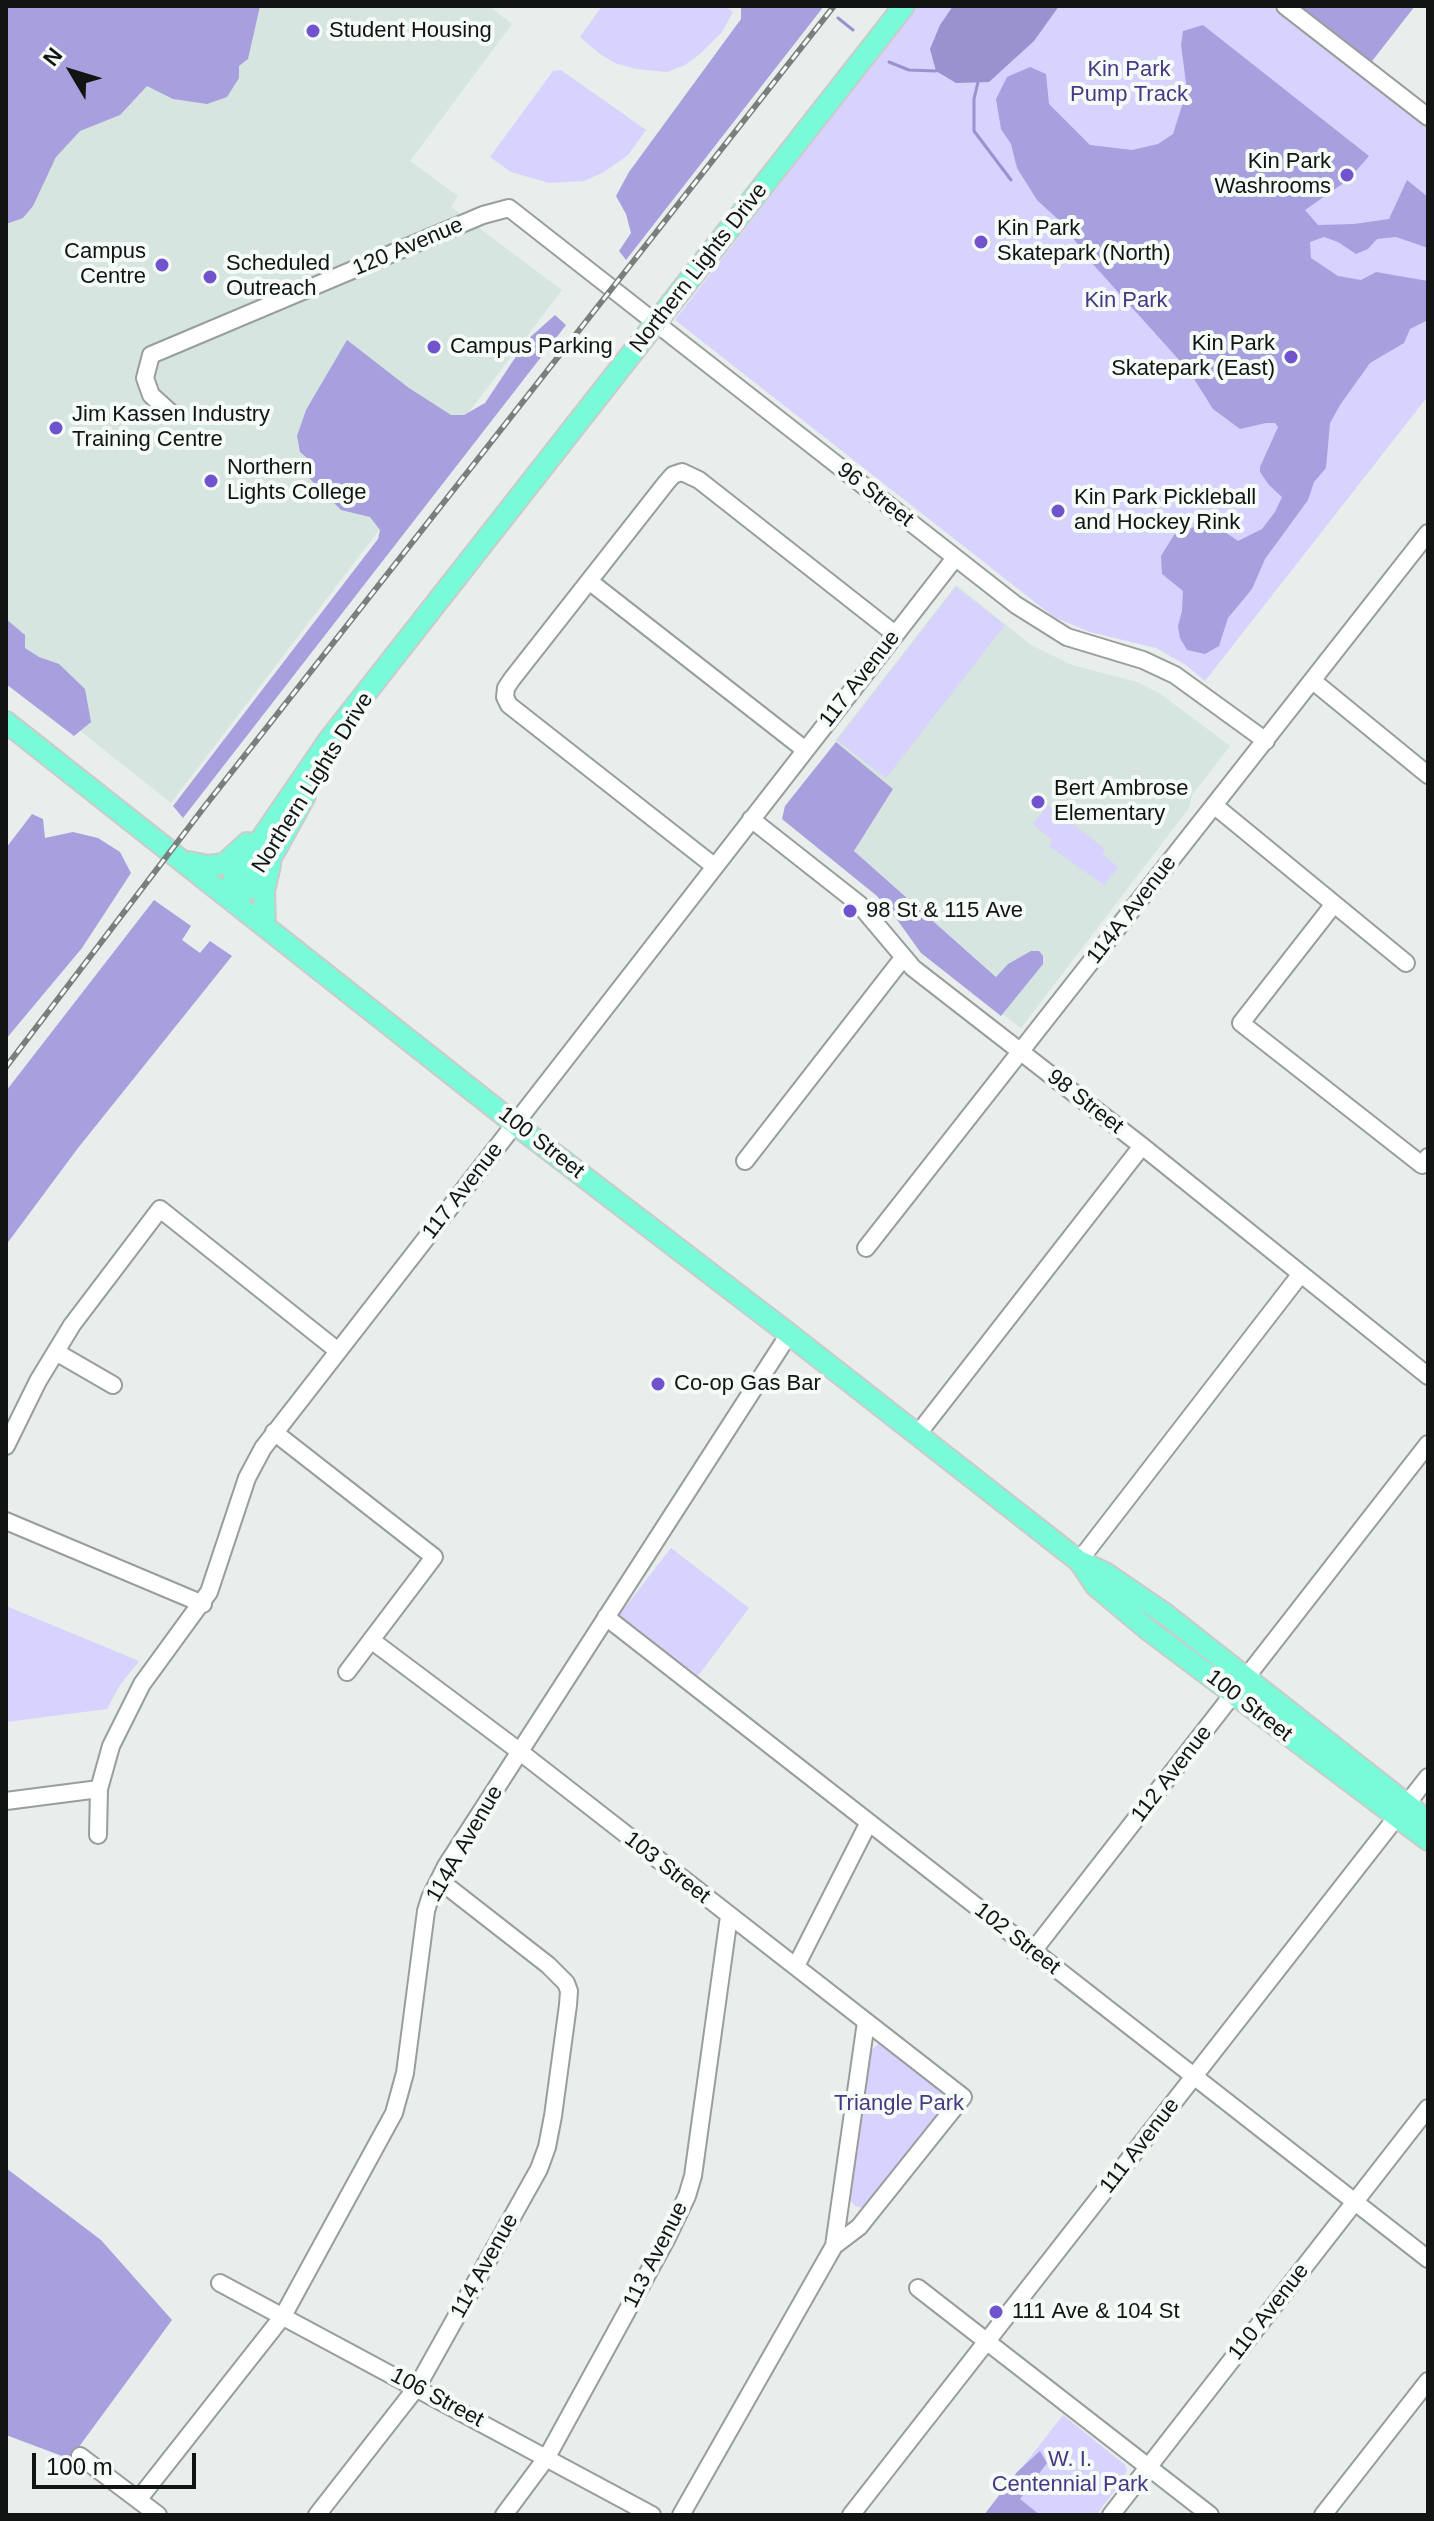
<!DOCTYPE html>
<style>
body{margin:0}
#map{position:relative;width:1434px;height:2521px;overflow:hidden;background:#e7eeeb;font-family:Helvetica,sans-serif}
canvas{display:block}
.frame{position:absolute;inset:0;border:8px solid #121413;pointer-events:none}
.north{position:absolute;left:32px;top:32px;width:80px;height:80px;-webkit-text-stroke:6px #f5fcf8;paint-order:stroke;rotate:308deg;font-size:22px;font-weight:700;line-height:32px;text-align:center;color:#121413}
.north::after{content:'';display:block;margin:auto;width:28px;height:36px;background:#121413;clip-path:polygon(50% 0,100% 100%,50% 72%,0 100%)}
.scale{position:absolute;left:32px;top:2453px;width:164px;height:36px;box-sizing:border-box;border:4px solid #121413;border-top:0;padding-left:10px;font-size:24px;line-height:28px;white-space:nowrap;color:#121413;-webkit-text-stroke:6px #f5fcf8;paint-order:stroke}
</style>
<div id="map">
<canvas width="1434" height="2521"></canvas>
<div class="frame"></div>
<div class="north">N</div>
<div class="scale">100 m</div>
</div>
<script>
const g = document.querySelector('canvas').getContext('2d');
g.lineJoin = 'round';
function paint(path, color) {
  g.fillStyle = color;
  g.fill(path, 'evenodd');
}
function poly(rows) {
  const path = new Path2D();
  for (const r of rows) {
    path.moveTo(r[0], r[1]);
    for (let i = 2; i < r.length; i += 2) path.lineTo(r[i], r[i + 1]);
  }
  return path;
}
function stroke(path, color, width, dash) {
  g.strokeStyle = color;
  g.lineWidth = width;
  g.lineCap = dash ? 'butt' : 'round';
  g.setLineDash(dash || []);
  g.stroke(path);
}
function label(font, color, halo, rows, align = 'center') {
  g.font = font + ' Helvetica,sans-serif';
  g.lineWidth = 8;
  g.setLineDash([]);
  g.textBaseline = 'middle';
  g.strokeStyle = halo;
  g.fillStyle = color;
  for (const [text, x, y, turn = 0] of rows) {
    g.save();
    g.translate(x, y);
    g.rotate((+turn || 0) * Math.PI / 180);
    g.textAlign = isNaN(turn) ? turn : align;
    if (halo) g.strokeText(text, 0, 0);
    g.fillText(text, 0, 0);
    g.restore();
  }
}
paint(poly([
 [163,6,489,6,512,24,410,161,458,196,451,207,562,290,171,803,6,672,6,198],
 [956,585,1031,645,1072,665,1137,682,1159,693,1230,746,1192,795,1189,808,1021,1028,1003,1014,1017,995,854,851,893,789,835,741]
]), '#d6e5df');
paint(poly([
 [602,6,725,6,733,12,722,32,701,53,685,65,667,72,636,69,615,63,600,54,580,37],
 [917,6,1271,6,1428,128,1428,396,1205,681,1186,665,1156,648,1090,632,1054,617,675,320],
 [561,70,646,130,628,155,604,172,584,181,549,183,511,172,490,157,553,71],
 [956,587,1005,625,886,778,837,740],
 [1048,805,1105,849,1102,854,1118,867,1104,885,1049,846,1052,840,1033,824],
 [671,1548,749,1608,698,1676,619,1615],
 [6,1606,139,1661,120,1685,107,1709,6,1722],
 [880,2043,938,2088,943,2092,946,2103,863,2208,855,2206,849,2199,868,2052],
 [1063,2415,1125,2465,1127,2470,1123,2480,1096,2515,985,2515]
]), '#d7d2fe');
paint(poly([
 [6,6,260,6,248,59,239,66,239,78,227,97,207,104,173,99,147,86,120,115,80,131,56,157,33,206,23,218,6,224],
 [741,6,824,6,626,260,619,251,631,233,626,214,616,196,629,172,741,19],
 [1293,6,1415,6,1369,65],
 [1203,25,1369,156,1348,180,1305,210,1318,225,1354,224,1389,219,1407,180,1428,197,1428,248,1396,237,1377,239,1368,249,1356,254,1338,242,1324,237,1310,242,1311,258,1338,276,1361,280,1376,272,1428,281,1428,320,1410,329,1404,343,1370,363,1340,405,1330,423,1326,468,1314,482,1308,500,1265,559,1252,589,1228,618,1219,646,1205,654,1187,650,1180,638,1178,626,1182,611,1183,591,1162,574,1161,556,1174,535,1194,527,1213,524,1238,541,1262,529,1275,512,1282,497,1269,485,1260,472,1260,467,1278,427,1275,423,1266,423,1240,429,1213,409,1189,371,1091,262,1061,222,1037,200,1017,168,1011,144,1001,129,996,99,1007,77,1030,67,1046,74,1049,104,1090,145,1132,150,1158,144,1173,134,1187,90,1181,45,1183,31],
 [555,315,566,325,183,818,173,806,378,539,380,530,370,517,341,510,310,479,312,462,300,452,297,436,306,410,347,340,409,388,451,415,464,415,485,403,527,340],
 [6,619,25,635,25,648,39,657,59,664,85,689,91,722,74,736,6,684],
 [836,742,893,789,854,851,996,977,1008,964,1031,951,1039,951,1043,956,1043,964,1001,1016,921,953,898,921,877,896,782,819,785,806],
 [32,814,43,819,45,838,73,832,98,838,120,852,131,873,82,948,6,1039,6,848],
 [154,900,191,926,182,940,200,953,210,941,232,956,78,1148,6,1245,6,1091],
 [6,2168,101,2240,172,2320,70,2459,6,2435],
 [1040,2451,1047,2463,1020,2499,1040,2515,984,2515,1017,2472]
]), '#a89fde');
paint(poly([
 [953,6,1059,6,1034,41,989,82,956,83,936,71,930,49,940,25]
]), '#9a91cf');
stroke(poly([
 [838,18,853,30],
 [889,62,909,70,936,71],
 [978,82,974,99,974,131,1011,180]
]), '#9a91cf', 3);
const minor = poly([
 [1285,6,1428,117],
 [172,414,151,395,145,378,151,355,483,215,509,208,1016,605,1067,637,1143,660,1175,675,1266,741],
 [589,581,804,749],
 [1313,681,1428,775],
 [1215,806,1406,963],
 [751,819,859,904,913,968,1142,1146,1428,1376],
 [714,866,509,705,505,697,506,688,512,679,666,483,673,475,682,472,699,480,895,634],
 [1334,904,1241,1023,1422,1165,1428,1157],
 [745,1161,903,958],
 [866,1248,1428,533],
 [56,1352,113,1385],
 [274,1432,434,1557,347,1672],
 [917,1435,1142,1146],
 [6,1446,38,1381,72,1325,160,1209,338,1351],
 [6,1521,203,1604],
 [1079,1561,1300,1275],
 [606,1617,1428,2259],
 [371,1640,519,1751,963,2097,859,2227,834,2246],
 [6,1801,99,1789],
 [98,1835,99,1789,111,1746,142,1684,209,1592,247,1478,263,1448,955,558],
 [1033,1951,1428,1444],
 [796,1966,868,1824],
 [220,2283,652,2515],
 [918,2288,1210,2515],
 [80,2456,158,2515],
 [138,2500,283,2316,394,2113,405,2073,426,1911,430,1898,446,1866,789,1334],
 [317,2515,417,2387,539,2169,547,2147,553,2116,568,2005,569,1991,566,1983,548,1965,439,1880],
 [504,2515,547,2457,666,2240,687,2196,693,2176,729,1916],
 [681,2515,834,2246,866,2022],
 [851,2515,1428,1777],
 [1111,2515,1428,2108],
 [1323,2515,1428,2381]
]);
const major = poly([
 [6,722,515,1124,789,1334,1079,1561,1105,1573,1165,1614,1428,1821],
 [188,862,208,866,224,864,247,843],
 [230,898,233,880,329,740,904,6],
 [230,898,247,890,272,856,305,796],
 [265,925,264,891,270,865],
 [1079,1561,1096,1586,1151,1632,1428,1840]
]);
stroke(minor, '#979e9b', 20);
stroke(major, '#cbcbcb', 24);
stroke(minor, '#fff', 16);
stroke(major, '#79fad8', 20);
const rail = poly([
 [6,1067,205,806,834,6]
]);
stroke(rail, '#7a7e7c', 6);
stroke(rail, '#f5fcf8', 3, [9]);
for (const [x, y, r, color] of [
 [313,31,8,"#7153cd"],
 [1347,175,8,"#7153cd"],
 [981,242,8,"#7153cd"],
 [162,265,8,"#7153cd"],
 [210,277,8,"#7153cd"],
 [434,347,8,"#7153cd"],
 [1291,357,8,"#7153cd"],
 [56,428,8,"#7153cd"],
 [211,481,8,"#7153cd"],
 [1058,511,8,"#7153cd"],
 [1038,802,8,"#7153cd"],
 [850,911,8,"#7153cd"],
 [658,1384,8,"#7153cd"],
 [996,2312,8,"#7153cd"]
]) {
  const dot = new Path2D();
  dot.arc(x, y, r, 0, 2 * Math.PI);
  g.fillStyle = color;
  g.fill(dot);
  stroke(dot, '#f5fcf8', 3);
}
label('22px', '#121413', '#f5fcf8', [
 ["Student Housing",329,31],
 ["Kin Park",1331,162,"right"],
 ["Washrooms",1331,187,"right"],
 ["Kin Park",997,229],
 ["Skatepark (North)",997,254],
 ["Campus",146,252,"right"],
 ["Centre",146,277,"right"],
 ["Scheduled",226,264],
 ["Outreach",226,289],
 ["Kin Park",1275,344,"right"],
 ["Skatepark (East)",1275,369,"right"],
 ["Campus Parking",450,347],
 ["Jim Kassen Industry",72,415],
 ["Training Centre",72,440],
 ["Northern",227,468],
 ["Lights College",227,493],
 ["Kin Park Pickleball",1074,498],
 ["and Hockey Rink",1074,523],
 ["Bert Ambrose",1054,789],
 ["Elementary",1054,814],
 ["98 St & 115 Ave",866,911],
 ["Co-op Gas Bar",674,1384],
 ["111 Ave & 104 St",1012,2312]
], 'left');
label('22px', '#483782', '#f5fcf8', [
 ["Kin Park",1129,70],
 ["Pump Track",1129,95],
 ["Kin Park",1126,301],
 ["Triangle Park",899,2104],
 ["W. I.",1070,2460],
 ["Centennial Park",1070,2485]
]);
label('22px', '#121413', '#f5fcf8', [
 ["120 Avenue",408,247,-23],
 ["Northern Lights Drive",699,268,-52],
 ["96 Street",875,495,38],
 ["117 Avenue",860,679,-52],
 ["Northern Lights Drive",313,783,-58],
 ["114A Avenue",1132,910,-52],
 ["98 Street",1085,1102,38],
 ["100 Street",541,1143,38],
 ["117 Avenue",463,1191,-52],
 ["100 Street",1249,1706,38],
 ["112 Avenue",1172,1774,-52],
 ["114A Avenue",465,1844,-60],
 ["103 Street",667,1868,38],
 ["102 Street",1017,1939,38],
 ["111 Avenue",1140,2146,-52],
 ["113 Avenue",656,2255,-63],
 ["114 Avenue",485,2266,-61],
 ["110 Avenue",1269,2312,-52],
 ["106 Street",437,2398,28]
]);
</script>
